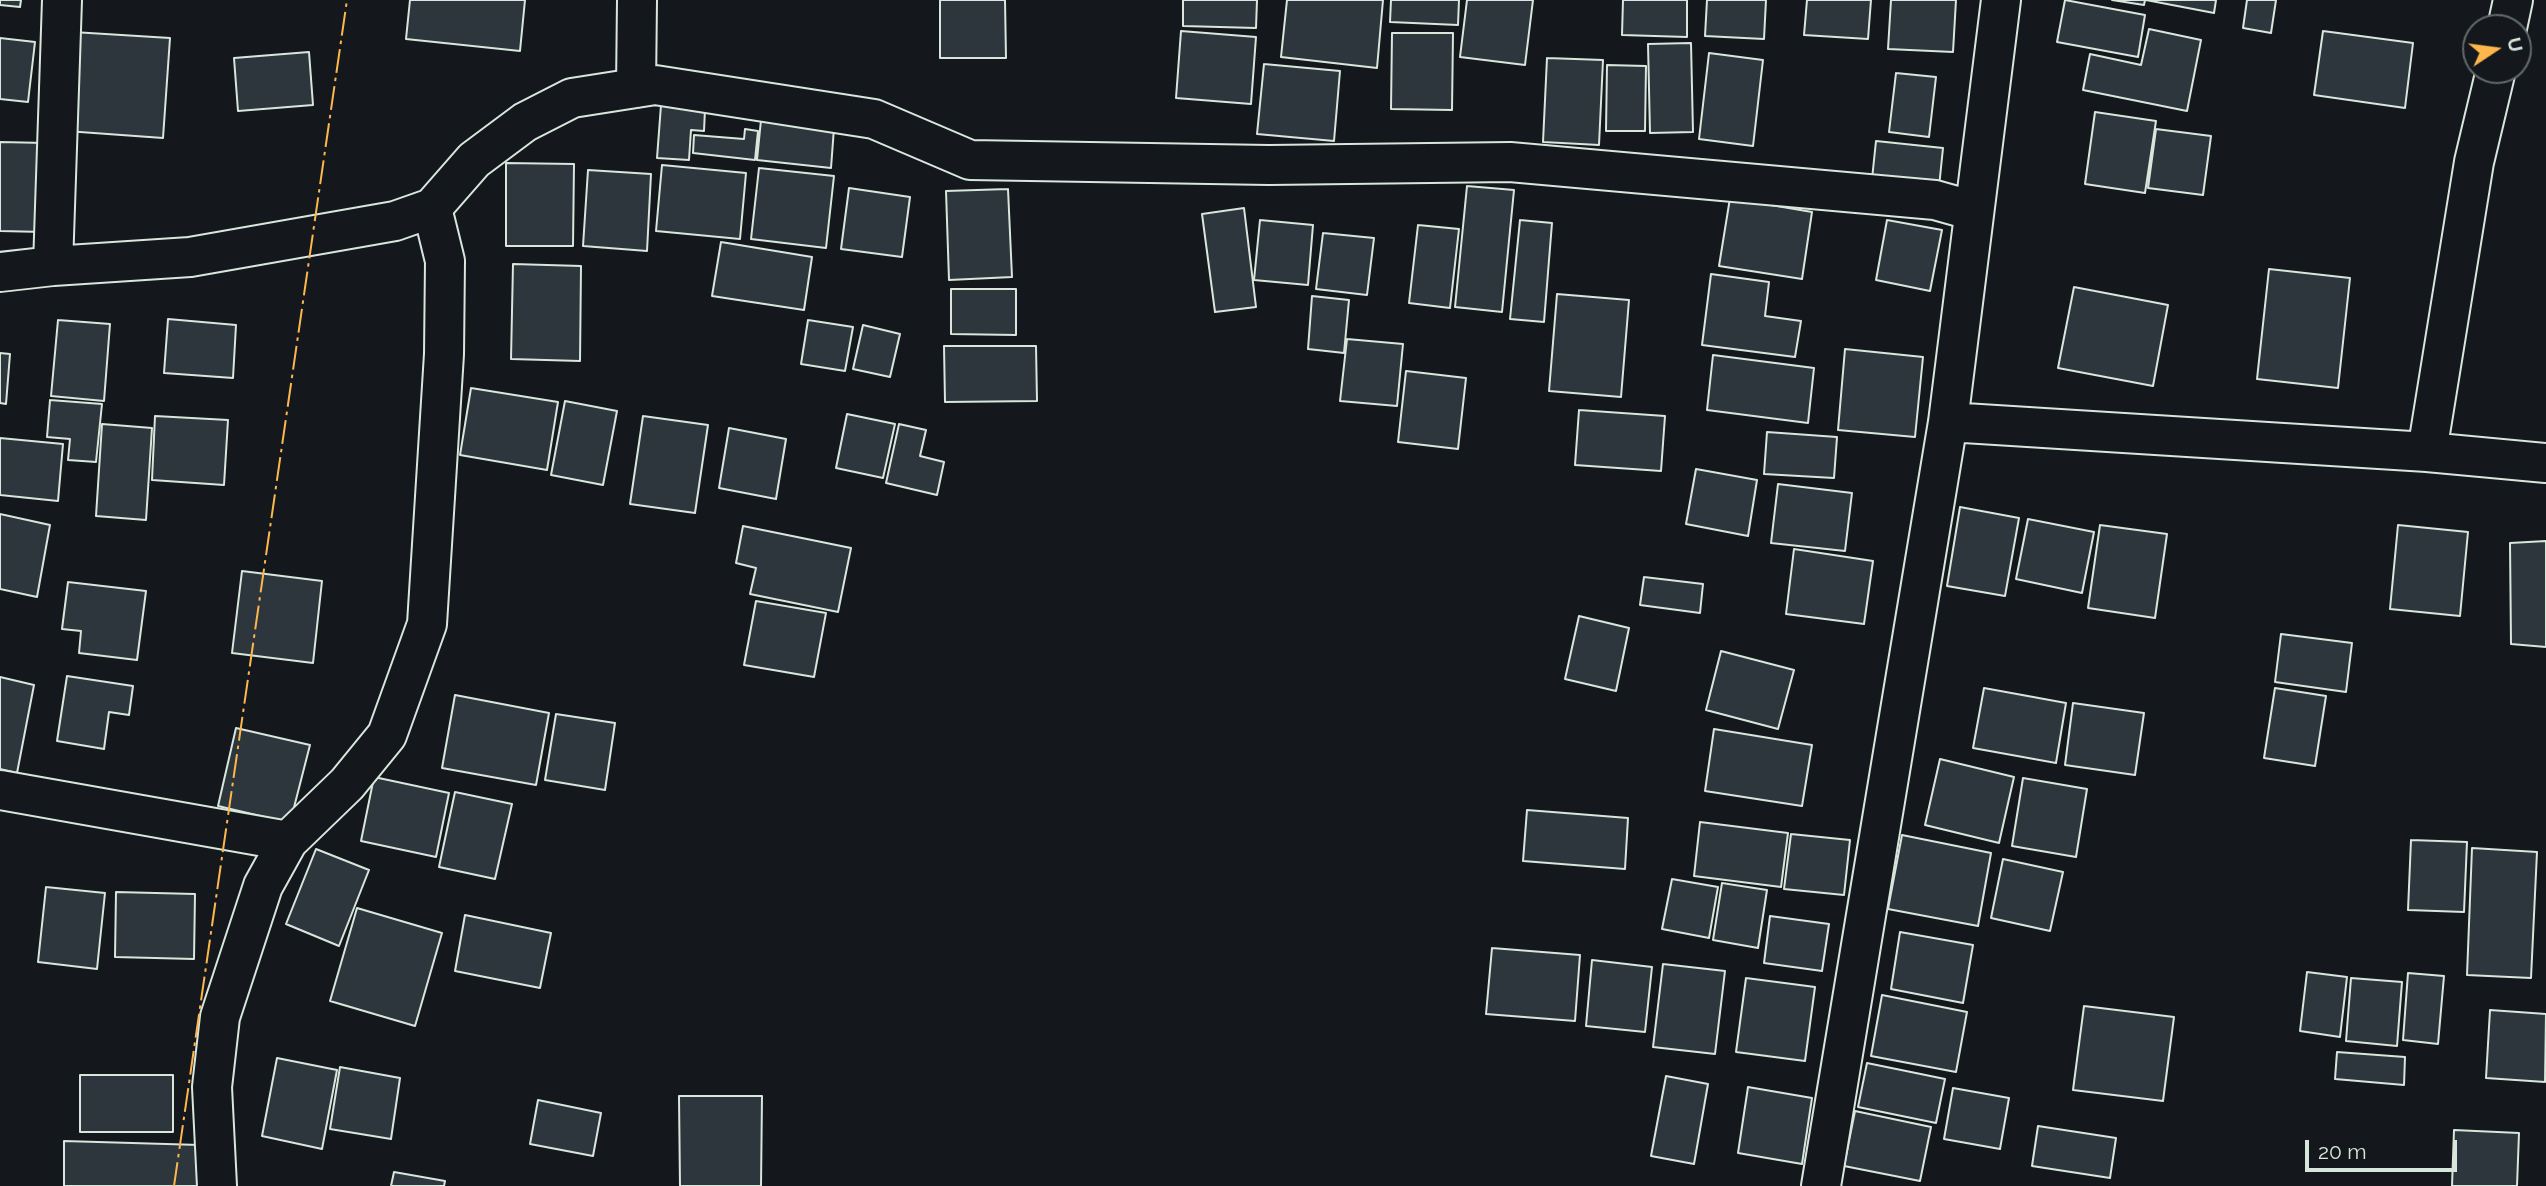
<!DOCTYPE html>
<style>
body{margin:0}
#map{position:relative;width:2546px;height:1186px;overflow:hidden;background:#14181c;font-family:Raleway,sans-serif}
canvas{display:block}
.north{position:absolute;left:2462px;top:14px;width:70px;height:70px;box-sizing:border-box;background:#14181c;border:2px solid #626a69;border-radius:50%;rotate:77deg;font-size:19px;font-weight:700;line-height:28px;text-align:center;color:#d8e6dc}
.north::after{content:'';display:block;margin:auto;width:24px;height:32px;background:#ffb74d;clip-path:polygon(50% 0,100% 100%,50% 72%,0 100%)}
.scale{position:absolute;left:2305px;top:1140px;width:152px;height:32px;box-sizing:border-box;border:4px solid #d8e6dc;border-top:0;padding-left:9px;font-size:21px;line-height:24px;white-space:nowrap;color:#d8e6dc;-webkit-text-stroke:5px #14181c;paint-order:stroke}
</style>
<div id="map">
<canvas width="2546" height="1186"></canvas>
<div class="north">U</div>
<div class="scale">20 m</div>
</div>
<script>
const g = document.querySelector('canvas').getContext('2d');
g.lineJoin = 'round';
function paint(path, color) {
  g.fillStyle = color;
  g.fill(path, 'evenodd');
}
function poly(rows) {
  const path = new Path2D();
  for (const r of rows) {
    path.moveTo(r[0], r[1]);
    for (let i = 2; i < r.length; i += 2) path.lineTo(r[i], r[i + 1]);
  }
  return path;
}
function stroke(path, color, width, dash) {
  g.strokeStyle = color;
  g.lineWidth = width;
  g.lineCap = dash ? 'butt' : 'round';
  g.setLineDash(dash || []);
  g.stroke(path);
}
const building = poly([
 [0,0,21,0,20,7,0,5,0,0],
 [410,0,525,0,520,51,406,39,410,0],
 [940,0,1005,0,1006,58,940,58,940,0],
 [1183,0,1257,0,1256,28,1183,26,1183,0],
 [1287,0,1383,0,1377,68,1281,57,1287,0],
 [1391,0,1459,0,1458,25,1390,22,1391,0],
 [1467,0,1533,0,1525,65,1460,57,1467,0],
 [1623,0,1687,0,1687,37,1622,35,1623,0],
 [1707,0,1766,0,1764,39,1705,36,1707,0],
 [1807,0,1871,0,1868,39,1804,35,1807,0],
 [1891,0,1956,0,1953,52,1888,49,1891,0],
 [2065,0,2145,15,2138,57,2057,42,2065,0],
 [2112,0,2145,0,2144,5,2112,0],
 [2146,0,2216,0,2214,13,2146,0],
 [2247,0,2276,0,2271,33,2243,28,2247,0],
 [2149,29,2201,40,2187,111,2083,90,2090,54,2141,65,2149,29],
 [1181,31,1256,37,1251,104,1176,98,1181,31],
 [2323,31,2413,43,2405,108,2314,95,2323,31],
 [73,32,170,38,163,138,66,131,73,32],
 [1392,33,1453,33,1452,110,1391,109,1392,33],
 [0,38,35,42,28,102,0,99,0,38],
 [1691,43,1693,132,1650,133,1648,44,1691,43],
 [309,52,313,105,238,111,234,58,309,52],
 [1709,53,1763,60,1753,146,1699,139,1709,53],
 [1547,58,1603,60,1599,145,1543,142,1547,58],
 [1264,64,1340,71,1334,141,1257,134,1264,64],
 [1607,65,1646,66,1645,131,1606,131,1607,65],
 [1896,73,1936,77,1929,137,1889,132,1896,73],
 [661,105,705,109,704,131,691,130,689,160,657,158,661,105],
 [2095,112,2156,121,2145,193,2085,184,2095,112],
 [761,120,834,128,831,168,757,160,761,120],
 [745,129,758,131,755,160,693,153,694,135,744,139,745,129],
 [2156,129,2211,136,2203,195,2148,188,2156,129],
 [1876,141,1943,148,1939,187,1872,179,1876,141],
 [0,142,46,143,44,232,0,231,0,142],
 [506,163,574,164,573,246,506,246,506,163],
 [662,165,746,173,740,239,656,231,662,165],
 [759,168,834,176,826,248,751,239,759,168],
 [588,170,651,174,647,251,583,246,588,170],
 [1467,186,1514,190,1502,312,1455,307,1467,186],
 [849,188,910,197,902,257,841,249,849,188],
 [1008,189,1012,277,949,280,946,191,1008,189],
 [1730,198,1812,212,1802,279,1719,266,1730,198],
 [1244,208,1256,307,1215,312,1202,214,1244,208],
 [1260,220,1313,225,1308,285,1254,280,1260,220],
 [1520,220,1552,223,1544,322,1510,319,1520,220],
 [1887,220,1942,230,1930,291,1876,280,1887,220],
 [1418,225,1459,229,1450,308,1409,303,1418,225],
 [1323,233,1374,238,1367,295,1316,289,1323,233],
 [721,242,812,257,804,310,712,296,721,242],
 [513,264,581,266,580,361,511,359,513,264],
 [2269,269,2350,278,2338,388,2257,379,2269,269],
 [1711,274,1769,282,1765,316,1801,321,1795,357,1702,345,1711,274],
 [2074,287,2168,305,2153,386,2058,368,2074,287],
 [951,289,1016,289,1016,335,951,334,951,289],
 [1557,294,1629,300,1621,397,1549,391,1557,294],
 [1312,296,1349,300,1344,353,1308,349,1312,296],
 [168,319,236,325,233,378,164,373,168,319],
 [58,320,110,324,104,401,51,396,58,320],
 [808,320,853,327,845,371,801,364,808,320],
 [863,325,900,334,890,377,853,369,863,325],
 [1347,339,1403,344,1397,406,1340,401,1347,339],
 [944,346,1036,346,1037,401,945,402,944,346],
 [1845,349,1923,357,1915,437,1838,430,1845,349],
 [0,353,10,354,6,404,0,403,0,353],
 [1713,355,1814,368,1808,423,1707,410,1713,355],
 [1406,371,1466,378,1458,449,1398,442,1406,371],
 [471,388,558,402,547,470,460,455,471,388],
 [50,400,102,404,96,462,68,460,70,439,47,437,50,400],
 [565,401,617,411,603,485,551,475,565,401],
 [1579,410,1665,416,1661,471,1575,465,1579,410],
 [847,414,895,424,883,478,836,468,847,414],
 [155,416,228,420,224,485,152,480,155,416],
 [643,416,708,425,695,513,630,504,643,416],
 [102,424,152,428,146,520,96,516,102,424],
 [899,424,926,430,920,456,944,462,937,495,886,483,899,424],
 [729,428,786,439,776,499,719,488,729,428],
 [1767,432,1837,437,1834,478,1764,474,1767,432],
 [0,438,63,444,58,501,0,495,0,438],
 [1696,469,1757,480,1748,536,1686,524,1696,469],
 [1778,484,1852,493,1845,551,1771,543,1778,484],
 [1960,507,2019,518,2005,596,1947,586,1960,507],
 [0,514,50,525,37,597,0,589,0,514],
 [2028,519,2094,532,2082,593,2016,579,2028,519],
 [2100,525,2167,534,2155,618,2088,608,2100,525],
 [2398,525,2468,532,2460,616,2390,609,2398,525],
 [743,526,851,548,838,612,750,594,756,568,736,563,743,526],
 [2546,541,2546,647,2511,644,2510,543,2546,541],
 [1794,549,1873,561,1864,624,1786,614,1794,549],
 [242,571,322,581,313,663,232,653,242,571],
 [1644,577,1703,584,1700,613,1640,605,1644,577],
 [68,582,146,591,137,660,79,653,81,631,62,629,68,582],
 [756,601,826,613,814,677,744,665,756,601],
 [1579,616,1629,628,1616,691,1565,679,1579,616],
 [2281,634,2352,643,2346,692,2275,682,2281,634],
 [1721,651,1794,670,1778,729,1706,710,1721,651],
 [67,676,133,686,129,715,109,712,104,749,57,741,67,676],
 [0,677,34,685,17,773,0,769,0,677],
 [1984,688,2066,703,2056,763,1973,748,1984,688],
 [2275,688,2326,696,2315,766,2264,758,2275,688],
 [455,695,549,713,536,785,442,768,455,695],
 [2073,703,2144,713,2135,775,2065,765,2073,703],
 [556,714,615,723,605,790,545,780,556,714],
 [236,728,310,745,290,823,218,806,236,728],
 [1714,729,1812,745,1802,806,1705,791,1714,729],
 [1940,759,2014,777,1999,843,1925,825,1940,759],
 [374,777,449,793,436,857,361,841,374,777],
 [2023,778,2087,789,2076,857,2012,846,2023,778],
 [455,792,512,804,495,879,439,867,455,792],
 [1527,810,1628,818,1625,869,1523,861,1527,810],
 [1700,822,1788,833,1781,887,1694,876,1700,822],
 [1791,834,1850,840,1844,895,1784,889,1791,834],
 [1902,835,1991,853,1978,926,1888,909,1902,835],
 [2411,840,2467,842,2464,912,2408,910,2411,840],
 [2472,848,2537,852,2531,978,2467,975,2472,848],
 [316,849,369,870,339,946,286,924,316,849],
 [2003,859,2063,872,2050,931,1991,918,2003,859],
 [1672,879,1718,887,1709,938,1662,929,1672,879],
 [1722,883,1767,890,1758,948,1713,940,1722,883],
 [46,887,105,893,97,969,38,962,46,887],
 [116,892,195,894,194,959,115,957,116,892],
 [357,908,442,933,415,1026,330,1001,357,908],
 [465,915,551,933,540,988,455,971,465,915],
 [1770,916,1829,924,1822,971,1764,963,1770,916],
 [1900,932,1973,945,1963,1003,1891,989,1900,932],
 [1492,948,1580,955,1575,1021,1486,1014,1492,948],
 [1592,960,1652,967,1645,1032,1586,1026,1592,960],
 [1663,964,1725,971,1715,1054,1653,1047,1663,964],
 [2307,972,2347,977,2340,1037,2300,1031,2307,972],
 [2408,973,2444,976,2438,1044,2403,1040,2408,973],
 [1746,978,1815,987,1805,1061,1736,1052,1746,978],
 [2351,978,2402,982,2397,1046,2346,1041,2351,978],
 [1882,995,1967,1012,1956,1072,1871,1056,1882,995],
 [2084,1006,2174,1017,2163,1101,2073,1090,2084,1006],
 [2490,1010,2546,1014,2545,1082,2486,1078,2490,1010],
 [2337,1052,2405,1057,2404,1085,2335,1079,2337,1052],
 [277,1058,337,1070,322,1149,262,1136,277,1058],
 [1867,1063,1945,1079,1936,1123,1858,1107,1867,1063],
 [340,1067,400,1078,391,1139,330,1129,340,1067],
 [80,1075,173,1075,173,1132,80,1132,80,1075],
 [1666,1076,1708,1084,1694,1164,1651,1156,1666,1076],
 [1748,1087,1812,1098,1802,1164,1738,1153,1748,1087],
 [1953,1088,2009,1098,2000,1149,1944,1139,1953,1088],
 [679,1096,762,1096,761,1186,680,1186,679,1096],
 [538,1100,601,1113,593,1156,530,1144,538,1100],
 [1855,1111,1931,1127,1920,1181,1844,1166,1855,1111],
 [2038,1126,2116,1138,2110,1178,2032,1166,2038,1126],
 [2454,1130,2519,1133,2517,1186,2452,1186,2454,1130],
 [64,1141,200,1145,200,1186,64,1186,64,1141],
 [394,1172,445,1181,444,1186,391,1186,394,1172]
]);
paint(building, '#2c363c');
stroke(building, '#d8e6dc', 2);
const minor = poly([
 [2507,28,2513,0],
 [636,88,637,0],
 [53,266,62,0],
 [0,272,53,266,190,257,395,221,432,208,474,160,525,122,572,98,655,85,874,119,970,160,1269,165,1510,162,1935,200,1974,211],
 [1948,422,2427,452,2546,463],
 [2427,452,2474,162,2496,70],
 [0,790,288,841],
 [217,1186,212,1087,220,1017,263,886,288,841,347,784,387,735,427,624,444,354,445,261,432,208],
 [1821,1186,1948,422,2001,0]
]);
stroke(minor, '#d8e6dc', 42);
stroke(minor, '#14181c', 38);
stroke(poly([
 [174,1186,347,0]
]), '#ffb74d', 2, [24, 5, 3.5, 5]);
</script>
